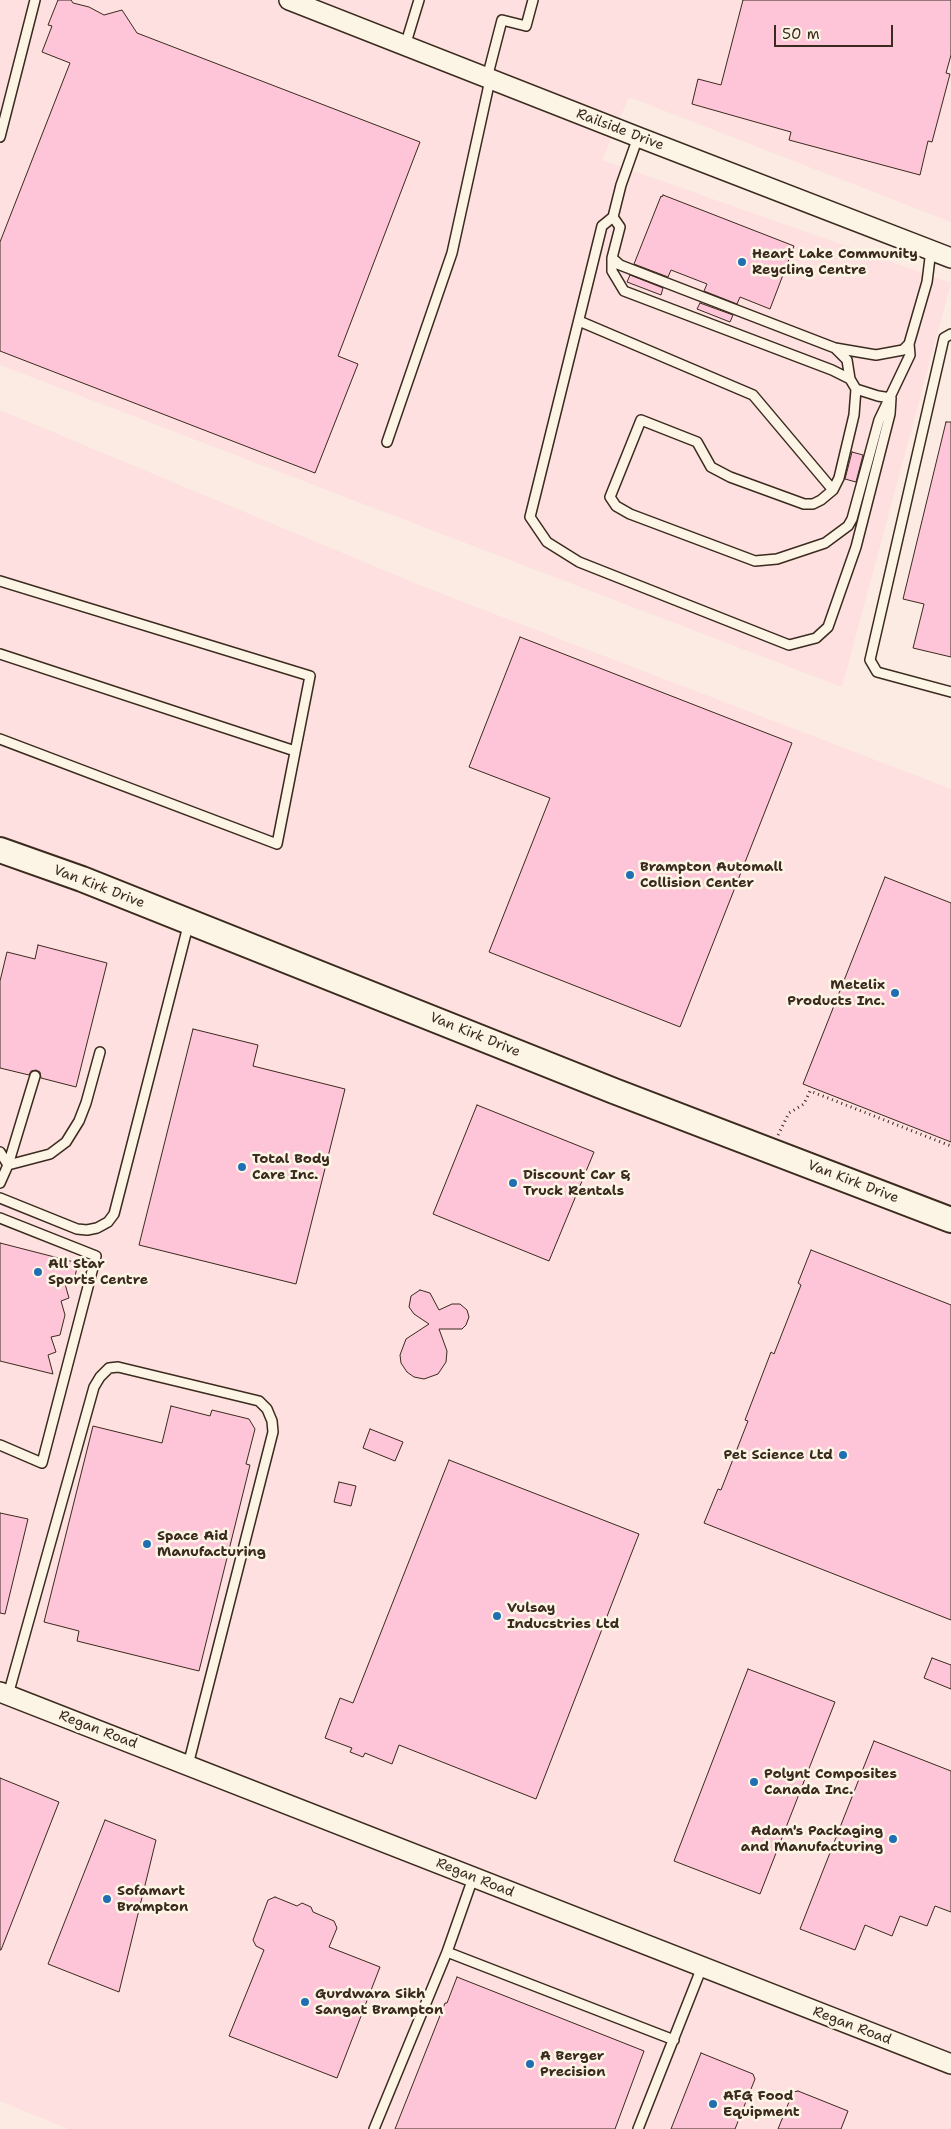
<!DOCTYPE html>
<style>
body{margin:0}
#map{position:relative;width:951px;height:2129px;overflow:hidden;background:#fcebe2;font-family:"Shantell Sans",sans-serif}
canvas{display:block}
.scale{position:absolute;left:774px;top:25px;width:119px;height:22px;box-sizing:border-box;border:2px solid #3b2a1e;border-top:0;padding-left:6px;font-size:15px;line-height:18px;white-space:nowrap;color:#3b2a1e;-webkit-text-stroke:4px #fcf5e5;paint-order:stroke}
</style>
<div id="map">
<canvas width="951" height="2129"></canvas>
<div class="scale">50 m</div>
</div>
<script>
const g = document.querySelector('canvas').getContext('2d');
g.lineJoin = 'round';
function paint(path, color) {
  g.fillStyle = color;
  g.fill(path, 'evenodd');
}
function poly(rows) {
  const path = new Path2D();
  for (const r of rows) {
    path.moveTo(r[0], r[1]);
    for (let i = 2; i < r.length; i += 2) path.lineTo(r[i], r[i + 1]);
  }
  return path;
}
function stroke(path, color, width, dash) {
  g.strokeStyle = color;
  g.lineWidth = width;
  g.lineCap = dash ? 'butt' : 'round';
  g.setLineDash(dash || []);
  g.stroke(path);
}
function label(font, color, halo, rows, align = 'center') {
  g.font = font + ' "Shantell Sans",sans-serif';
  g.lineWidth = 5;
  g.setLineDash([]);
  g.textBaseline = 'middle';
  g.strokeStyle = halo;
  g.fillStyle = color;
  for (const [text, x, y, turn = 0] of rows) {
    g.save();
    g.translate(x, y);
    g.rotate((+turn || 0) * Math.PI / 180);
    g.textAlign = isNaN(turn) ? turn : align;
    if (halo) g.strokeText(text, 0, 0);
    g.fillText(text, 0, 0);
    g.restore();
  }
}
paint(poly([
 [0,0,951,0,951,222,629,97,602,160,951,283,842,687,0,365],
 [0,410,424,587,951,789,951,2129,69,2129,0,2101]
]), '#fde0df');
const building = poly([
 [58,0,71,0,73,3,89,7,104,15,122,10,137,33,420,142,338,356,358,364,315,473,0,351,0,242,70,63,42,52,52,26,48,25,58,0],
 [743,0,951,0,951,55,946,73,950,74,932,142,928,141,920,175,789,140,791,132,692,104,698,79,721,85,743,0],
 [663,195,794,246,770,309,740,297,737,304,704,291,707,284,671,270,668,277,634,264,661,196,662,197,663,195],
 [630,275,663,288,661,295,627,282,630,275],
 [700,303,733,315,730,322,697,309,700,303],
 [946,422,951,422,951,657,913,648,924,604,903,599,946,422],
 [852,452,863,455,856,482,845,479,852,452],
 [520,637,792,743,680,1027,489,952,550,798,469,767,520,637],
 [885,877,951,903,951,1142,803,1084,885,877],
 [38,945,107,963,76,1087,41,1078,40,1072,36,1070,31,1071,29,1075,0,1068,0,981,7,952,35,959,38,945],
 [193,1029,258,1045,253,1066,345,1089,296,1284,139,1245,193,1029],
 [477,1105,594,1152,549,1261,433,1214,477,1105],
 [0,1243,78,1263,74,1281,65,1284,69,1298,61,1301,65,1315,60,1335,51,1337,56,1352,48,1355,53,1374,0,1361,0,1243],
 [811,1250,951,1305,951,1620,704,1523,718,1489,721,1490,748,1421,745,1420,771,1352,774,1354,801,1285,798,1283,811,1250],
 [420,1290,430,1293,439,1310,452,1304,460,1304,467,1310,469,1317,466,1325,462,1329,439,1329,447,1351,446,1362,438,1374,424,1379,414,1377,407,1372,401,1363,400,1355,406,1339,429,1324,414,1314,409,1307,411,1296,420,1290],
 [171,1406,210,1416,212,1410,249,1419,255,1429,246,1464,250,1465,199,1671,77,1641,79,1631,44,1622,93,1426,162,1443,171,1406],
 [370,1429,403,1442,395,1461,363,1448,370,1429],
 [449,1460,639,1534,536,1799,399,1745,392,1764,365,1753,363,1757,350,1752,352,1748,325,1738,340,1698,353,1703,449,1460],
 [339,1482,356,1486,351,1506,334,1502,339,1482],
 [0,1513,28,1519,5,1614,0,1613,0,1513],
 [932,1658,951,1665,951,1689,924,1678,932,1658],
 [748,1669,835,1702,760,1894,674,1861,748,1669],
 [874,1741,951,1771,951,1912,935,1906,927,1926,900,1916,892,1936,865,1925,855,1950,800,1929,874,1741],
 [0,1778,59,1802,1,1950,0,1950,0,1778],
 [105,1820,156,1840,119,1992,48,1964,105,1820],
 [275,1897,297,1906,302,1903,311,1907,313,1912,334,1921,337,1928,329,1947,380,1967,337,2078,229,2036,264,1950,256,1946,253,1940,268,1900,275,1897],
 [457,1977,644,2051,615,2129,395,2129,445,2003,447,2003,457,1977],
 [701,2053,753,2074,755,2079,735,2129,671,2129,701,2053],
 [798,2091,848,2111,841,2129,778,2129,793,2092,798,2091]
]);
paint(building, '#fec5d8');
stroke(building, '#3b2a1e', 1);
const service = poly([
 [405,46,419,0],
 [487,78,502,20,526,26,533,0],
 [0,137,35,0],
 [638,137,621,185,613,217,602,226,530,517,547,542,579,562,789,645,816,638,828,627,856,547,890,414,891,398,878,396,856,389],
 [613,217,620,227,612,258,612,271,624,291,832,370,850,379,856,389,854,415,839,478,833,490,821,500,813,504,804,504,730,477,711,467,697,442,641,420,610,497,616,506,630,514,755,561,777,559,825,543,848,526,852,519,879,420,910,355,909,344,927,282,931,250],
 [612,258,620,265,835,348,876,355,903,350,909,344],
 [579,321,753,395,833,490],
 [951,334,944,338,870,660,877,672,951,692],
 [835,348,847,360,850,379],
 [387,442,452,253,490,80],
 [0,581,310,676,277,844,0,739],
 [0,654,295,751],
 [0,1152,8,1165,50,1154,66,1142,79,1121,86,1103,100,1052],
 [0,1183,8,1165,35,1076],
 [0,1198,77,1229,87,1230,97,1228,108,1222,114,1214,189,922],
 [0,1218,96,1256,42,1463,0,1445],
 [8,1695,94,1387,100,1377,109,1368,118,1367,259,1401,267,1409,272,1421,273,1432,188,1765],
 [473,1878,447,1952,674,2040],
 [374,2129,447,1952],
 [638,2129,702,1967]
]);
const minor = poly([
 [289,0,638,137,951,258],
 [0,1692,951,2064]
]);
const tertiary = poly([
 [0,850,82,879,614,1091,951,1220]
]);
stroke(service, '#3b2a1e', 12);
stroke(minor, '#3b2a1e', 22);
stroke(tertiary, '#3b2a1e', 28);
stroke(poly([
 [778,1135,789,1113,804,1104,810,1091,951,1146]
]), '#3b2a1e', 3, [1, 4]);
stroke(service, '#fcf5e5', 9);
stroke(minor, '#fcf5e5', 19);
stroke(tertiary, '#fcf5e5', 24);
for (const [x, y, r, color] of [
 [742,262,5,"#1f6fb2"],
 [630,875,5,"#1f6fb2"],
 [895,993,5,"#1f6fb2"],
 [242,1167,5,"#1f6fb2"],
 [513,1183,5,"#1f6fb2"],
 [38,1272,5,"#1f6fb2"],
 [843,1455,5,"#1f6fb2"],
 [147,1544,5,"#1f6fb2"],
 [497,1616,5,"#1f6fb2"],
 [754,1782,5,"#1f6fb2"],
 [893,1839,5,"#1f6fb2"],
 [107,1899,5,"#1f6fb2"],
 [305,2002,5,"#1f6fb2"],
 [530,2064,5,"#1f6fb2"],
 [713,2104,5,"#1f6fb2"]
]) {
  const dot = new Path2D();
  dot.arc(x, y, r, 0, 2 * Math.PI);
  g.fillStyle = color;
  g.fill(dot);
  stroke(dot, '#fcf5e5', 2);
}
label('14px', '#3b2a1e', '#fcf5e5', [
 ["Railside Drive",620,130,21],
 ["Van Kirk Drive",99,887,21],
 ["Van Kirk Drive",475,1035,22],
 ["Van Kirk Drive",853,1182,21],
 ["Regan Road",98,1730,21],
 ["Regan Road",475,1878,22],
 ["Regan Road",852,2026,21]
]);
label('bold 14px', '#3b2a1e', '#fcf5e5', [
 ["Heart Lake Community",752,254],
 ["Reycling Centre",752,270],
 ["Brampton Automall",640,867],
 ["Collision Center",640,883],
 ["Metelix",885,985,"right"],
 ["Products Inc.",885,1001,"right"],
 ["Total Body",252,1159],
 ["Care Inc.",252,1175],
 ["Discount Car &",523,1175],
 ["Truck Rentals",523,1191],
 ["All Star",48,1264],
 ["Sports Centre",48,1280],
 ["Pet Science Ltd",833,1455,"right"],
 ["Space Aid",157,1536],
 ["Manufacturing",157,1552],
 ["Vulsay",507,1608],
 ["Inducstries Ltd",507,1624],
 ["Polynt Composites",764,1774],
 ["Canada Inc.",764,1790],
 ["Adam's Packaging",883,1831,"right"],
 ["and Manufacturing",883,1847,"right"],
 ["Sofamart",117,1891],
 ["Brampton",117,1907],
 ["Gurdwara Sikh",315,1994],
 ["Sangat Brampton",315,2010],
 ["A Berger",540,2056],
 ["Precision",540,2072],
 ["AFG Food",723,2096],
 ["Equipment",723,2112]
], 'left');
</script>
